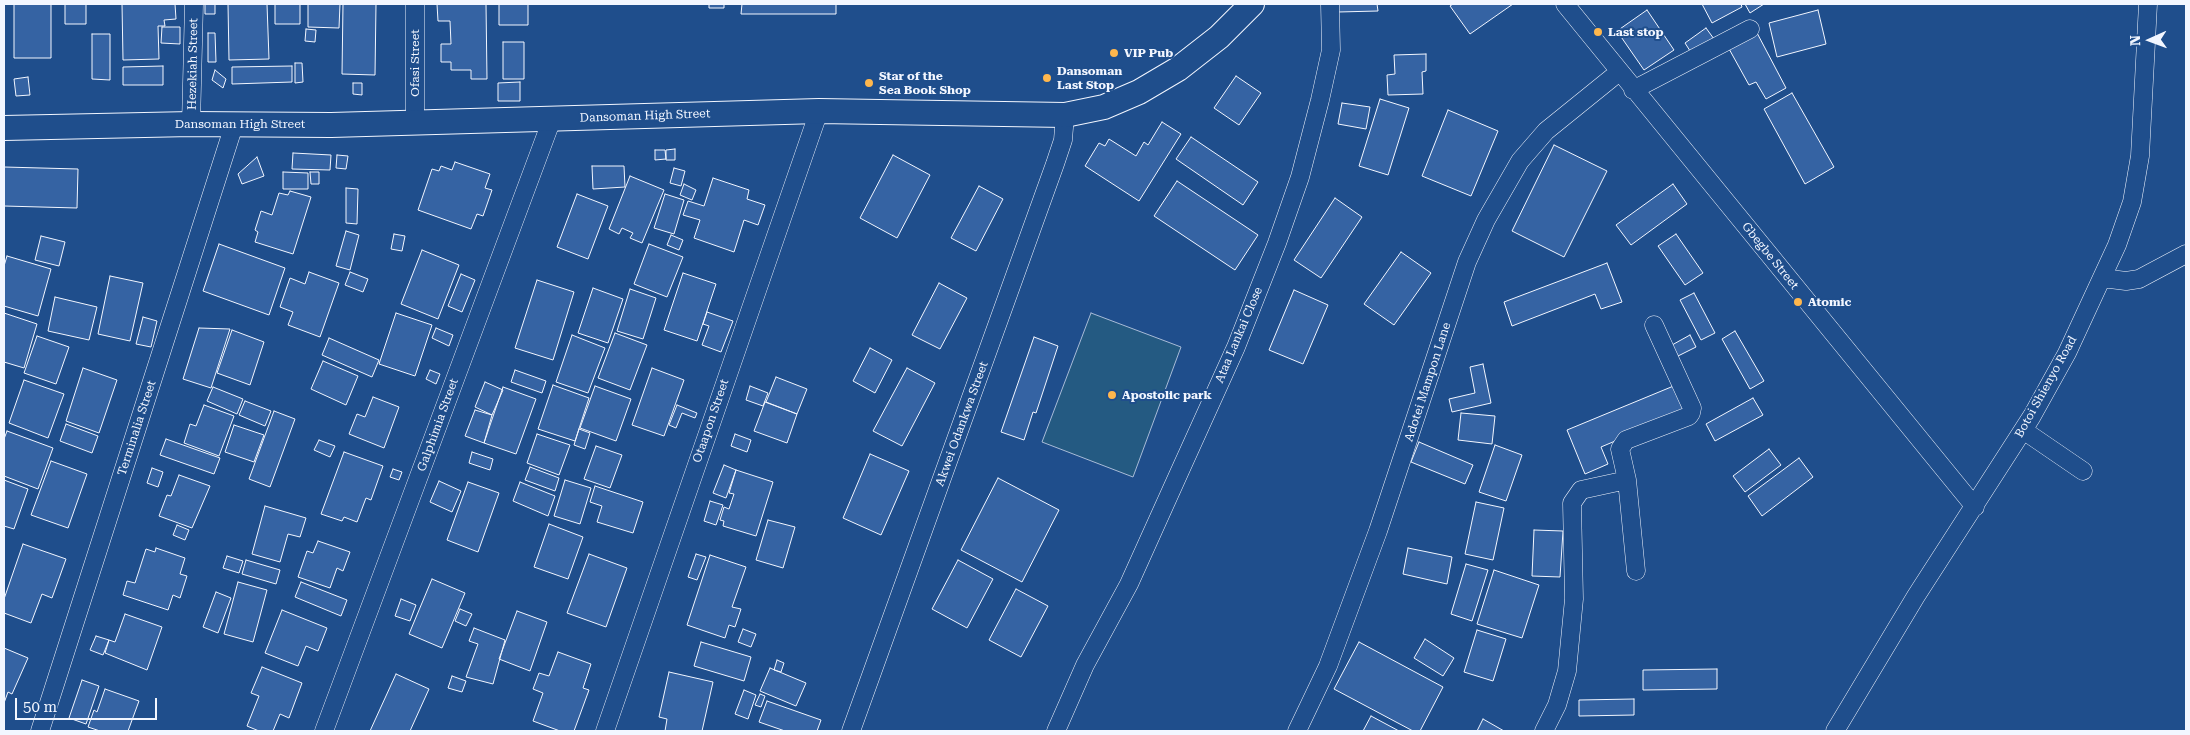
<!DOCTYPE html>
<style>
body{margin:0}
#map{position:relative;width:2190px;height:735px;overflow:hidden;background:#1f4e8c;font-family:"Roboto Serif",serif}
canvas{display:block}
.frame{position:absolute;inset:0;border:5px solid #f2f6ff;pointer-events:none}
.north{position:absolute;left:2125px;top:15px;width:50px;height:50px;-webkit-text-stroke:4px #1f4e8c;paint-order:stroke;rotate:268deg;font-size:14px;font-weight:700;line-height:20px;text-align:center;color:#f2f6ff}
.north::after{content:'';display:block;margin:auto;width:18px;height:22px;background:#f2f6ff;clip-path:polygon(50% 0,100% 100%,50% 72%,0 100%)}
.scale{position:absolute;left:15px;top:698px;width:142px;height:22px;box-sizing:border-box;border:2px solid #f2f6ff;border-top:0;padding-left:6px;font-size:15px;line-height:18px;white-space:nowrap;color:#f2f6ff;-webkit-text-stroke:4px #1f4e8c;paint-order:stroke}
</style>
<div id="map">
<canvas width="2190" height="735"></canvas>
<div class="frame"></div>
<div class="north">N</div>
<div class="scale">50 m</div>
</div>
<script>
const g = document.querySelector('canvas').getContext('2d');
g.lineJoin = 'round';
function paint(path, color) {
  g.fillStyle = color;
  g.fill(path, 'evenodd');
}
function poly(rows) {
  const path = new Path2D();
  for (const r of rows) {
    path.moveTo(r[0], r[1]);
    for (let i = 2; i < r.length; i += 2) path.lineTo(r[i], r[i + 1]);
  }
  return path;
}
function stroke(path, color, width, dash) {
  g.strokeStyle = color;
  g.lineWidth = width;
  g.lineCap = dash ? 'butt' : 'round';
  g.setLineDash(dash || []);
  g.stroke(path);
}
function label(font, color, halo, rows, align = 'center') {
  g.font = font + ' "Roboto Serif",serif';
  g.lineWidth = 4;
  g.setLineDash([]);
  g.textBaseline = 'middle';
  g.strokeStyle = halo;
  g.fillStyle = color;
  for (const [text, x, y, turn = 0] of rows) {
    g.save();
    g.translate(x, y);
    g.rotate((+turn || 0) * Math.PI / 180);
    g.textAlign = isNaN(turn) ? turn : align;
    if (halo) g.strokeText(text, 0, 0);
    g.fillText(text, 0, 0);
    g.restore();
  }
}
const green = poly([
 [1091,313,1181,347,1133,477,1042,442,1091,313]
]);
paint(green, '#245a82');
stroke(green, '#a8bbd7', 1);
const building = poly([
 [14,4,51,4,51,58,14,58,14,4],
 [65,4,86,4,86,24,65,24,65,4],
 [122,4,175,4,176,19,164,20,165,26,158,26,159,59,123,60,122,4],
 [205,4,215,4,215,14,205,14,205,4],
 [228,4,267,4,269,59,229,60,228,4],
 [275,4,300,4,300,24,275,24,275,4],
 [308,4,340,4,339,28,308,27,308,4],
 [343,4,376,4,375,75,342,74,343,4],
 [437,4,486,4,487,79,471,79,471,70,451,70,451,62,441,62,441,44,451,44,450,21,438,21,437,4],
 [499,4,528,4,528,25,499,25,499,4],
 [709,4,724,4,724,8,709,8,709,4],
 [742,4,836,4,836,14,741,14,742,4],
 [1338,4,1377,4,1378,11,1338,12,1338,4],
 [1453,4,1513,4,1470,34,1450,6,1453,4],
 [1702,4,1741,4,1742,7,1712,23,1702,4],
 [1745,4,1764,4,1750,13,1745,4],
 [1647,10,1674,50,1644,70,1617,31,1647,10],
 [1818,10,1826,44,1777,57,1769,23,1818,10],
 [162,27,180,27,180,44,161,43,162,27],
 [1706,28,1714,39,1692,54,1685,43,1706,28],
 [306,29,316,30,315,42,305,41,306,29],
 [1756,31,1786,88,1766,99,1756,82,1749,85,1728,47,1756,31],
 [208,33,215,33,216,62,208,62,208,33],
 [92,34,110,34,110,80,92,79,92,34],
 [503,42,524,42,524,79,503,79,503,42],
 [1426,54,1426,71,1422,72,1423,94,1388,95,1387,75,1395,74,1394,55,1426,54],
 [295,63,302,63,303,82,295,83,295,63],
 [163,66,163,85,123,85,123,67,163,66],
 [292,66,292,82,232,84,232,67,292,66],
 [215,70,226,79,223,88,212,80,215,70],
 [1236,76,1261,93,1239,125,1214,108,1236,76],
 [28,77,30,95,16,96,14,79,28,77],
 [520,82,520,101,498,101,498,83,520,82],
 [353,83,362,83,362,95,353,94,353,83],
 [1792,93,1834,167,1805,184,1764,109,1792,93],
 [1380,99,1409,108,1388,175,1359,166,1380,99],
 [1342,103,1370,107,1366,129,1338,124,1342,103],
 [1448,110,1498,131,1471,196,1422,176,1448,110],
 [1162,122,1181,134,1139,201,1085,166,1099,143,1105,146,1109,139,1136,156,1144,142,1148,145,1162,122],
 [1191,137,1258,182,1243,205,1176,159,1191,137],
 [1554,145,1607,171,1564,257,1512,231,1554,145],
 [675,149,675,160,666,160,666,150,675,149],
 [655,150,665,150,666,159,655,160,655,150],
 [293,153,331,155,330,170,292,169,293,153],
 [337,155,348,156,346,169,336,168,337,155],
 [893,155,930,175,897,238,860,218,893,155],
 [257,157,264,176,242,184,238,174,257,157],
 [455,162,490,174,485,188,492,190,483,216,477,214,471,229,418,210,432,169,439,171,441,166,452,170,455,162],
 [592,166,624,166,625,187,593,189,592,166],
 [4,167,78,169,77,208,4,206,4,167],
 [674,168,685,171,681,186,670,183,674,168],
 [283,172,308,173,308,189,283,189,283,172],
 [310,172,319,172,319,184,311,184,310,172],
 [630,176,664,190,642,243,630,238,633,233,622,228,619,234,609,229,630,176],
 [713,178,749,190,747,199,765,205,758,225,744,220,734,252,694,238,700,220,683,215,688,201,704,206,713,178],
 [1177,181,1258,235,1235,270,1154,216,1177,181],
 [684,184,696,190,692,200,680,195,684,184],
 [1673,184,1687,204,1631,245,1616,225,1673,184],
 [979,186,1003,199,976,251,951,238,979,186],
 [346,188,358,189,357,224,346,223,346,188],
 [290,191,311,197,293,254,255,242,258,232,255,230,261,211,272,215,279,193,288,195,290,191],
 [577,194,608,206,588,259,557,247,577,194],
 [665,194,684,200,674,234,654,228,665,194],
 [1335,198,1362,217,1321,278,1294,260,1335,198],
 [346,231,359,235,350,270,336,266,346,231],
 [394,234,405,236,402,251,391,249,394,234],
 [1676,234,1703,273,1685,285,1658,246,1676,234],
 [671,235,683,240,679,250,667,245,671,235],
 [41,236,65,242,59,266,35,260,41,236],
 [219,244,285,268,269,315,203,291,219,244],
 [649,244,683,257,667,297,634,284,649,244],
 [422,250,459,265,438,319,401,304,422,250],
 [1401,252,1431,273,1394,325,1364,304,1401,252],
 [7,256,51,269,38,316,4,306,4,266,7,256],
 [1607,263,1622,302,1601,309,1595,294,1512,326,1504,302,1607,263],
 [309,272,339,283,320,337,288,325,293,312,280,307,290,278,305,284,309,272],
 [350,272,368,279,363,292,345,285,350,272],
 [683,273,716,284,697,341,664,330,683,273],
 [461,274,475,280,462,312,448,306,461,274],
 [110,276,143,283,130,341,98,334,110,276],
 [537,280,574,292,553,360,515,348,537,280],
 [939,283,967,298,940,349,912,335,939,283],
 [593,288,623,299,608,343,578,333,593,288],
 [630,289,656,298,643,339,617,331,630,289],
 [1294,290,1328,305,1303,364,1269,350,1294,290],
 [1694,293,1715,333,1701,340,1680,300,1694,293],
 [55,297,97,307,89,340,48,331,55,297],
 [707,312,733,321,721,352,702,345,709,326,703,324,707,312],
 [4,313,37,324,24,368,4,362,4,313],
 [396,313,432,325,415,376,379,364,396,313],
 [143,317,157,321,151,347,136,344,143,317],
 [199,328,230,329,211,388,183,379,199,328],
 [436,328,453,335,449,346,432,338,436,328],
 [232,330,264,342,250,385,217,373,232,330],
 [1735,331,1764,381,1750,389,1722,339,1735,331],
 [615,333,647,345,630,390,598,378,615,333],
 [572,335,605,348,588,393,556,382,572,335],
 [1690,335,1696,347,1678,356,1672,345,1690,335],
 [37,336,69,347,56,384,24,373,37,336],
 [1034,337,1058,346,1036,413,1033,412,1024,440,1001,432,1034,337],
 [329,338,379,360,372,377,322,355,329,338],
 [870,348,892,360,875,393,853,381,870,348],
 [323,361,358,376,346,405,311,389,323,361],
 [1483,364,1491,403,1452,412,1449,399,1475,393,1470,367,1483,364],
 [83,368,117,380,99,433,66,421,83,368],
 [652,368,684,380,664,436,632,425,652,368],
 [907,368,935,383,902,446,873,431,907,368],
 [430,370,440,374,436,384,426,379,430,370],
 [515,370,546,381,542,393,511,382,515,370],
 [776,377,807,389,797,414,766,402,776,377],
 [24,380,64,394,48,438,9,423,24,380],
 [485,382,503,390,492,415,475,407,485,382],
 [553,385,589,398,575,441,538,429,553,385],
 [1676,385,1686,411,1601,447,1608,464,1585,474,1567,430,1676,385],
 [595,386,631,399,616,441,580,428,595,386],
 [750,386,768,393,763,406,746,400,750,386],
 [213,387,243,399,237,414,207,401,213,387],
 [503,387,536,399,516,454,484,443,503,387],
 [373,397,399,407,384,448,349,434,357,414,365,417,373,397],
 [1753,398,1763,415,1715,441,1706,424,1753,398],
 [245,401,271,411,265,426,239,415,245,401],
 [765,402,797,414,787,443,754,431,765,402],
 [204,405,234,416,219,456,184,443,190,424,196,426,204,405],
 [677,405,697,413,695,418,682,413,676,428,669,425,677,405],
 [475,410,492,415,484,443,465,436,475,410],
 [274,411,295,419,270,487,249,479,274,411],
 [1461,413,1495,416,1492,444,1458,440,1461,413],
 [66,424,98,436,92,453,60,441,66,424],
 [234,425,264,435,254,462,225,452,234,425],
 [579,429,590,433,585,449,574,445,579,429],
 [7,431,53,448,38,489,4,476,4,439,7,431],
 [537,434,570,445,559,475,527,463,537,434],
 [735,434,751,440,747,452,731,446,735,434],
 [166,439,220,458,214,474,160,455,166,439],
 [319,440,335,446,330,457,314,450,319,440],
 [1419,442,1473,465,1465,484,1411,462,1419,442],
 [1495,445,1522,455,1506,501,1479,492,1495,445],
 [596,446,622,455,610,488,584,479,596,446],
 [1769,449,1781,465,1745,492,1733,476,1769,449],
 [344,452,383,466,371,500,366,498,357,522,344,517,342,521,321,514,344,452],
 [472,452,493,459,490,470,469,463,472,452],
 [870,454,909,471,881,535,843,518,870,454],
 [1799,458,1813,477,1762,516,1748,496,1799,458],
 [51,461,87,474,68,528,31,515,51,461],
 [724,465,736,470,726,498,713,493,724,465],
 [530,467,559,478,555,491,525,480,530,467],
 [152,468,163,472,158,487,147,483,152,468],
 [393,469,402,472,399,480,390,477,393,469],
 [736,470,773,482,756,536,723,526,724,521,720,520,724,507,729,509,734,494,729,493,736,470],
 [179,475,210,486,192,528,159,516,167,495,171,496,179,475],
 [998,478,1059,510,1022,582,961,550,998,478],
 [4,480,28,489,14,529,4,526,4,480],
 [565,480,591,488,580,524,554,516,565,480],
 [439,481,461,491,452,512,430,502,439,481],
 [468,482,499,493,478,552,447,540,468,482],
 [520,482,555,496,548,516,513,501,520,482],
 [595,486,643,502,633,533,597,522,602,506,590,502,595,486],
 [710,501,723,505,716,525,704,521,710,501],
 [1476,502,1504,508,1493,560,1465,554,1476,502],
 [265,506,306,518,300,537,288,534,280,562,252,554,265,506],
 [768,520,795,527,783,568,756,560,768,520],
 [549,524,583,537,568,579,534,567,549,524],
 [177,525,189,530,185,540,173,535,177,525],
 [1534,530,1563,531,1560,577,1532,576,1534,530],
 [318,541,350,552,343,571,337,568,330,588,298,577,307,551,313,553,318,541],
 [23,544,66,559,52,598,42,594,31,623,4,613,4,599,23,544],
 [156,548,185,558,180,574,187,576,180,598,173,595,168,610,123,595,127,581,135,583,146,549,155,552,156,548],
 [1408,548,1452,557,1447,584,1403,574,1408,548],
 [589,554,627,568,606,627,567,613,589,554],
 [696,554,706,557,697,580,688,577,696,554],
 [710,555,746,567,732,607,741,609,735,627,729,625,725,638,687,625,710,555],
 [227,556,243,561,239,573,223,568,227,556],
 [246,560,280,570,276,584,242,574,246,560],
 [958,560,993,579,967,628,932,609,958,560],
 [1466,564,1488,570,1472,621,1451,614,1466,564],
 [1494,570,1539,585,1522,638,1477,624,1494,570],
 [432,579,465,593,442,648,409,634,432,579],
 [238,582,267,590,253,642,224,634,238,582],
 [301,582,347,600,341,616,295,597,301,582],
 [1016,589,1048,606,1021,657,989,640,1016,589],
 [216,592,231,598,218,633,203,627,216,592],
 [401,599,416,605,410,621,395,616,401,599],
 [460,609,472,614,466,626,455,621,460,609],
 [282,610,327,628,318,651,306,646,298,666,265,653,282,610],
 [517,611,547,622,530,671,499,659,517,611],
 [125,614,162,627,147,670,105,653,109,640,115,642,125,614],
 [474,628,505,640,493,684,466,677,478,644,469,641,474,628],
 [743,629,756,634,751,647,738,642,743,629],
 [1477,630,1506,639,1493,681,1464,672,1477,630],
 [96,636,109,640,103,655,90,650,96,636],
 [1425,639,1454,658,1443,676,1414,658,1425,639],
 [701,642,751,657,744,681,694,666,701,642],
 [1359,642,1443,687,1420,731,1413,731,1334,689,1359,642],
 [4,648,28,658,12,694,8,692,4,703,4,648],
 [558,652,591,664,583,688,589,690,574,731,560,731,533,721,543,693,533,689,539,673,549,676,558,652],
 [777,660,784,663,781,672,774,670,777,660],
 [262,667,302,683,289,718,280,714,273,731,259,731,247,726,259,696,251,693,262,667],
 [770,668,806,683,796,706,760,691,770,668],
 [1717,669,1717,689,1643,690,1643,670,1717,669],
 [669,672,713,682,702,731,665,731,667,719,659,717,669,672],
 [396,674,429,689,410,731,370,731,396,674],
 [452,676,466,681,462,692,448,688,452,676],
 [82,680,99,686,86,724,69,718,82,680],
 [105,689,139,701,128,731,100,731,88,727,94,710,97,712,105,689],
 [744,690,756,695,748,719,735,714,744,690],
 [760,694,765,696,761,707,755,705,760,694],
 [1634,699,1634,715,1579,716,1579,700,1634,699],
 [767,701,821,720,817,731,785,731,759,722,767,701],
 [1371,716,1399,731,1363,731,1371,716],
 [1483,719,1504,731,1477,731,1483,719]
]);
paint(building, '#3563a3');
stroke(building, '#f2f6ff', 1);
const street = poly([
 [1565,4,1975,507],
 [1633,90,1750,29],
 [415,123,415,4],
 [191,124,194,4],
 [2102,278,2126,281,2139,279,2186,254],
 [2023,430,2083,471],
 [1627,480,1636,571],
 [40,731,234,125],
 [324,731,552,119],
 [605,731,819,111],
 [851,731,1055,164,1063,140,1065,115],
 [1056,731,1085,665,1129,584,1179,473,1236,347,1277,243,1300,177,1320,100,1331,50,1330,4],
 [1297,731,1328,666,1378,531,1467,262,1486,220,1520,161,1546,131,1619,72],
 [1544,731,1557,705,1567,671,1574,599,1572,503,1581,490,1627,480,1620,449,1626,440,1689,416,1691,413,1692,408,1654,325],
 [1835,731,1916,596,2032,416,2067,353,2117,245,2132,202,2140,156,2148,4]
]);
const secondary = poly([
 [4,128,191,124,331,125,819,111,1065,115,1104,107,1139,92,1178,69,1219,37,1252,4]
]);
stroke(street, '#f2f6ff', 19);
stroke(secondary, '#f2f6ff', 26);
stroke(street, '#1f4e8c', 18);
stroke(secondary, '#1f4e8c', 24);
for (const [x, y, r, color] of [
 [1598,32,5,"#ffb74d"],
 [1114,53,5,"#ffb74d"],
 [1047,78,5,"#ffb74d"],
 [869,83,5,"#ffb74d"],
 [1798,302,5,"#ffb74d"],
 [1112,395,5,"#ffb74d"]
]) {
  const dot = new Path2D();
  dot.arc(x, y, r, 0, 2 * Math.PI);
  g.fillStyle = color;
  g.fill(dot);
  stroke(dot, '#1f4e8c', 2);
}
label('bold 12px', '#f2f6ff', '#1f4e8c', [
 ["Last stop",1608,32],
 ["VIP Pub",1124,53],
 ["Dansoman",1057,71],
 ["Last Stop",1057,85],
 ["Star of the",879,76],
 ["Sea Book Shop",879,90],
 ["Atomic",1808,302],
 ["Apostolic park",1122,395]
], 'left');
label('12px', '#f2f6ff', '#1f4e8c', [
 ["Ofasi Street",415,63,-90],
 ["Hezekiah Street",193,64,-89],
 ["Dansoman High Street",645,116,-2],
 ["Dansoman High Street",240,124],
 ["Gbegbe Street",1770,256,51],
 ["Ataa Lankai Close",1239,335,-67],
 ["Adotei Mampon Lane",1428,382,-72],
 ["Botoi Shienyo Road",2046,387,-61],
 ["Otaapon Street",711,421,-71],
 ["Akwei Odankwa Street",962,424,-70],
 ["Galphimia Street",438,425,-70],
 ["Terminalia Street",137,428,-72]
]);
</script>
